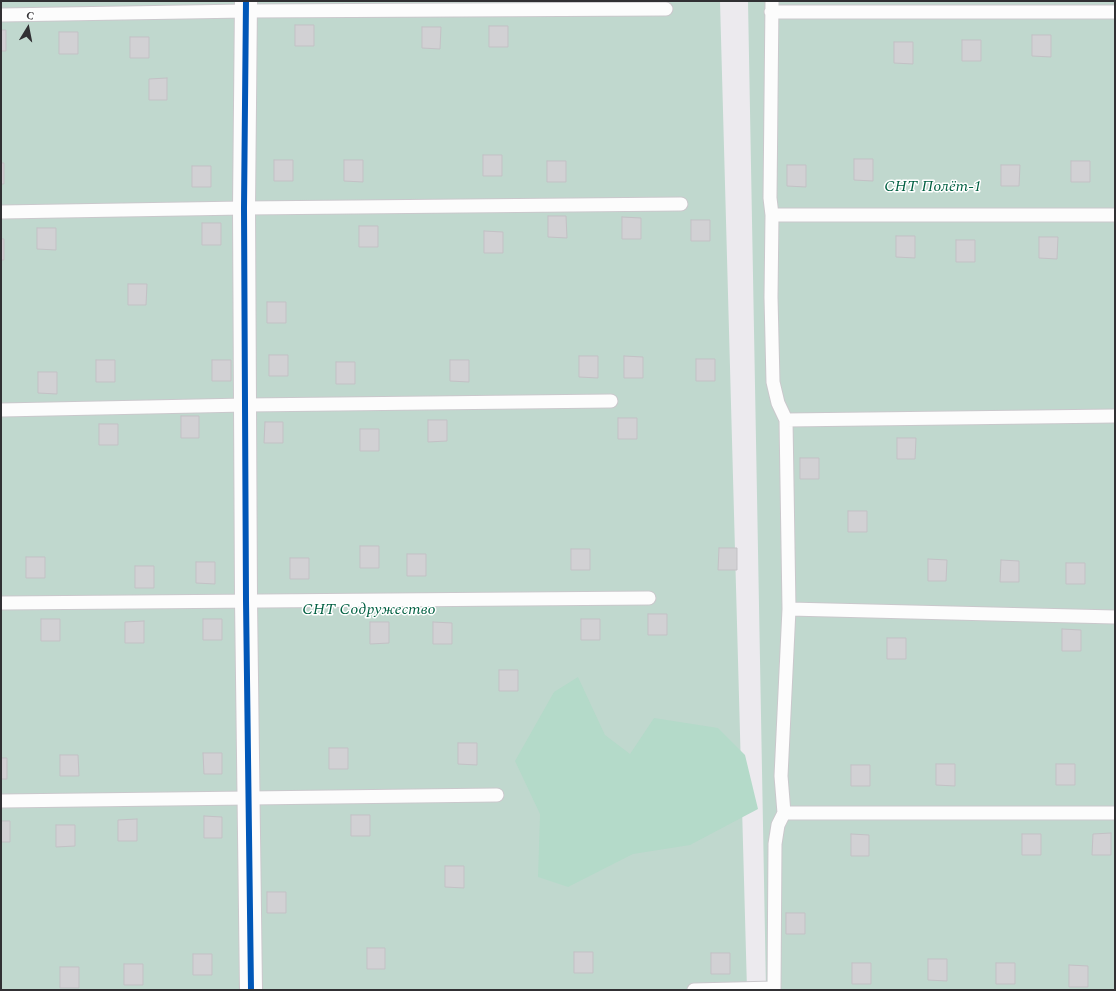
<!DOCTYPE html>
<meta charset="utf-8">
<style>
body{margin:0}
#map{position:relative;width:1116px;height:991px;overflow:hidden;background:#eceaee;font-family:Spectral,serif}
canvas{display:block}
.frame{position:absolute;inset:0;border:2px solid #313033;pointer-events:none}
.north{position:absolute;left:8px;top:8px;width:40px;height:40px;-webkit-text-stroke:3px #fff;paint-order:stroke;rotate:10deg;font-size:11px;font-weight:700;line-height:16px;text-align:center;color:#313033}
.north::after{content:'';display:block;margin:auto;width:14px;height:18px;background:#313033;clip-path:polygon(50% 0,100% 100%,50% 72%,0 100%)}
</style>
<div id="map">
<canvas width="1116" height="991"></canvas>
<div class="frame"></div>
<div class="north">С</div>
</div>
<script>
const g = document.querySelector('canvas').getContext('2d');
g.lineJoin = 'round';
function paint(path, color) {
  g.fillStyle = color;
  g.fill(path, 'evenodd');
}
function poly(rows) {
  const path = new Path2D();
  for (const r of rows) {
    path.moveTo(r[0], r[1]);
    for (let i = 2; i < r.length; i += 2) path.lineTo(r[i], r[i + 1]);
  }
  return path;
}
function stroke(path, color, width, dash) {
  g.strokeStyle = color;
  g.lineWidth = width;
  g.lineCap = dash ? 'butt' : 'round';
  g.setLineDash(dash || []);
  g.stroke(path);
}
function label(font, color, halo, rows, align = 'center') {
  g.font = font + ' Spectral,serif';
  g.lineWidth = 3;
  g.setLineDash([]);
  g.textBaseline = 'middle';
  g.strokeStyle = halo;
  g.fillStyle = color;
  for (const [text, x, y, turn = 0] of rows) {
    g.save();
    g.translate(x, y);
    g.rotate((+turn || 0) * Math.PI / 180);
    g.textAlign = isNaN(turn) ? turn : align;
    if (halo) g.strokeText(text, 0, 0);
    g.fillText(text, 0, 0);
    g.restore();
  }
}
paint(poly([
 [1,1,720,1,747,990,1,990],
 [748,1,1115,1,1115,990,766,990]
]), '#c0d8ce');
paint(poly([
 [578,677,605,735,630,754,654,718,718,728,745,755,758,809,690,845,633,854,568,887,538,877,540,814,515,761,554,692]
]), '#b4dac9');
const building = poly([
 [295,25,314,25,314,46,295,46,295,25],
 [489,26,508,26,508,47,489,47,489,26],
 [422,27,441,27,440,49,422,48,422,27],
 [1,30,6,30,6,51,1,51,1,30],
 [59,32,78,32,78,54,59,54,59,32],
 [1032,35,1051,35,1051,57,1032,56,1032,35],
 [130,37,149,37,149,58,130,58,130,37],
 [962,40,981,40,981,61,962,61,962,40],
 [894,42,913,42,913,64,894,63,894,42],
 [167,78,167,100,149,100,149,79,167,78],
 [483,155,502,155,502,176,483,176,483,155],
 [854,159,873,159,873,181,854,180,854,159],
 [274,160,293,160,293,181,274,181,274,160],
 [344,160,363,160,363,182,344,181,344,160],
 [547,161,566,161,566,182,547,182,547,161],
 [1071,161,1090,161,1090,182,1071,182,1071,161],
 [1,163,4,163,4,184,1,184,1,163],
 [787,165,806,165,806,187,787,186,787,165],
 [1001,165,1020,165,1019,186,1001,186,1001,165],
 [192,166,211,166,211,187,192,187,192,166],
 [548,216,566,216,567,238,548,237,548,216],
 [622,217,641,218,641,239,622,239,622,217],
 [691,220,710,220,710,241,691,241,691,220],
 [202,223,221,223,221,245,202,245,202,223],
 [359,226,378,226,378,247,359,247,359,226],
 [37,228,56,228,56,250,37,249,37,228],
 [484,231,503,232,503,253,484,253,484,231],
 [896,236,915,236,915,258,896,257,896,236],
 [1039,237,1058,237,1057,259,1039,258,1039,237],
 [1,239,4,239,4,260,1,260,1,239],
 [956,240,975,240,975,262,956,262,956,240],
 [128,284,147,284,146,305,128,305,128,284],
 [267,302,286,302,286,323,267,323,267,302],
 [269,355,288,355,288,376,269,376,269,355],
 [579,356,598,356,598,378,579,377,579,356],
 [624,356,643,357,643,378,624,378,624,356],
 [696,359,715,359,715,381,696,381,696,359],
 [96,360,115,360,115,382,96,382,96,360],
 [212,360,231,360,231,381,212,381,212,360],
 [450,360,469,360,469,382,450,381,450,360],
 [336,362,355,362,355,384,336,384,336,362],
 [38,372,57,372,57,394,38,393,38,372],
 [181,416,199,416,199,438,181,438,181,416],
 [618,418,637,418,637,439,618,439,618,418],
 [428,420,447,420,447,441,428,442,428,420],
 [265,422,283,422,283,443,264,443,265,422],
 [99,424,118,424,118,445,99,445,99,424],
 [360,429,379,429,379,451,360,451,360,429],
 [897,438,916,438,915,459,897,459,897,438],
 [800,458,819,458,819,479,800,479,800,458],
 [848,511,867,511,867,532,848,532,848,511],
 [360,546,379,546,379,568,360,568,360,546],
 [719,548,737,548,737,570,718,570,719,548],
 [571,549,590,549,590,570,571,570,571,549],
 [407,554,426,554,426,576,407,576,407,554],
 [26,557,45,557,45,578,26,578,26,557],
 [290,558,309,558,309,579,290,579,290,558],
 [928,559,947,560,946,581,928,581,928,559],
 [1001,560,1019,561,1019,582,1000,582,1001,560],
 [196,562,215,562,215,584,196,583,196,562],
 [1066,563,1085,563,1085,584,1066,584,1066,563],
 [135,566,154,566,154,588,135,588,135,566],
 [648,614,667,614,667,635,648,635,648,614],
 [41,619,60,619,60,641,41,641,41,619],
 [203,619,222,619,222,640,203,640,203,619],
 [581,619,600,619,600,640,581,640,581,619],
 [144,621,144,643,125,643,125,622,144,621],
 [370,622,389,622,389,643,370,644,370,622],
 [433,622,452,623,452,644,433,644,433,622],
 [1062,629,1081,630,1081,651,1062,651,1062,629],
 [887,638,906,638,906,659,887,659,887,638],
 [499,670,518,670,518,691,499,691,499,670],
 [458,743,477,743,477,765,458,764,458,743],
 [329,748,348,748,348,769,329,769,329,748],
 [203,753,222,753,222,774,204,774,203,753],
 [60,755,78,755,79,776,60,776,60,755],
 [1,758,7,758,7,779,1,779,1,758],
 [936,764,955,764,955,786,936,785,936,764],
 [1056,764,1075,764,1075,785,1056,785,1056,764],
 [851,765,870,765,870,786,851,786,851,765],
 [351,815,370,815,370,836,351,836,351,815],
 [204,816,222,817,222,838,204,838,204,816],
 [137,819,137,841,118,841,118,820,137,819],
 [1,821,10,821,10,842,1,842,1,821],
 [56,825,75,825,75,846,56,847,56,825],
 [1111,833,1111,855,1092,855,1093,834,1111,833],
 [851,834,869,835,869,856,851,856,851,834],
 [1022,834,1041,834,1041,855,1022,855,1022,834],
 [445,866,464,866,464,888,445,887,445,866],
 [267,892,286,892,286,913,267,913,267,892],
 [786,913,805,913,805,934,786,934,786,913],
 [367,948,385,948,385,969,367,969,367,948],
 [574,952,593,952,593,973,574,973,574,952],
 [711,953,730,953,730,974,711,974,711,953],
 [193,954,212,954,212,975,193,975,193,954],
 [928,959,947,959,947,981,928,980,928,959],
 [852,963,871,963,871,984,852,984,852,963],
 [996,963,1015,963,1015,984,996,984,996,963],
 [124,964,143,964,143,985,124,985,124,964],
 [1069,965,1088,966,1088,987,1069,987,1069,965],
 [60,967,79,967,79,988,60,988,60,967]
]);
paint(building, '#d2d1d4');
stroke(building, '#c3c1c5', 1);
const lane = poly([
 [772,1,770,198,772,215,771,297,773,382,778,403,786,420,789,609,781,776,784,813,778,825,775,844,774,990],
 [771,12,1115,12],
 [1,15,246,11,666,9],
 [1,212,244,208,681,204],
 [772,215,1115,215],
 [1,410,246,405,611,401],
 [786,420,1115,416],
 [1,603,649,598],
 [789,609,1115,617],
 [1,801,497,795],
 [784,813,1115,813],
 [694,990,774,988]
]);
const street = poly([
 [246,1,244,208,246,600,251,990]
]);
stroke(lane, '#cac8cc', 15);
stroke(street, '#cac8cc', 24);
stroke(lane, '#fcfcfc', 13);
stroke(street, '#fcfcfc', 22);
stroke(poly([
 [246,1,244,208,246,600,251,990]
]), '#0057b8', 6);
label('italic 16px', '#005f41', '#fff', [
 ["СНТ Полёт-1",933,188],
 ["СНТ Содружество",369,611]
]);
</script>
